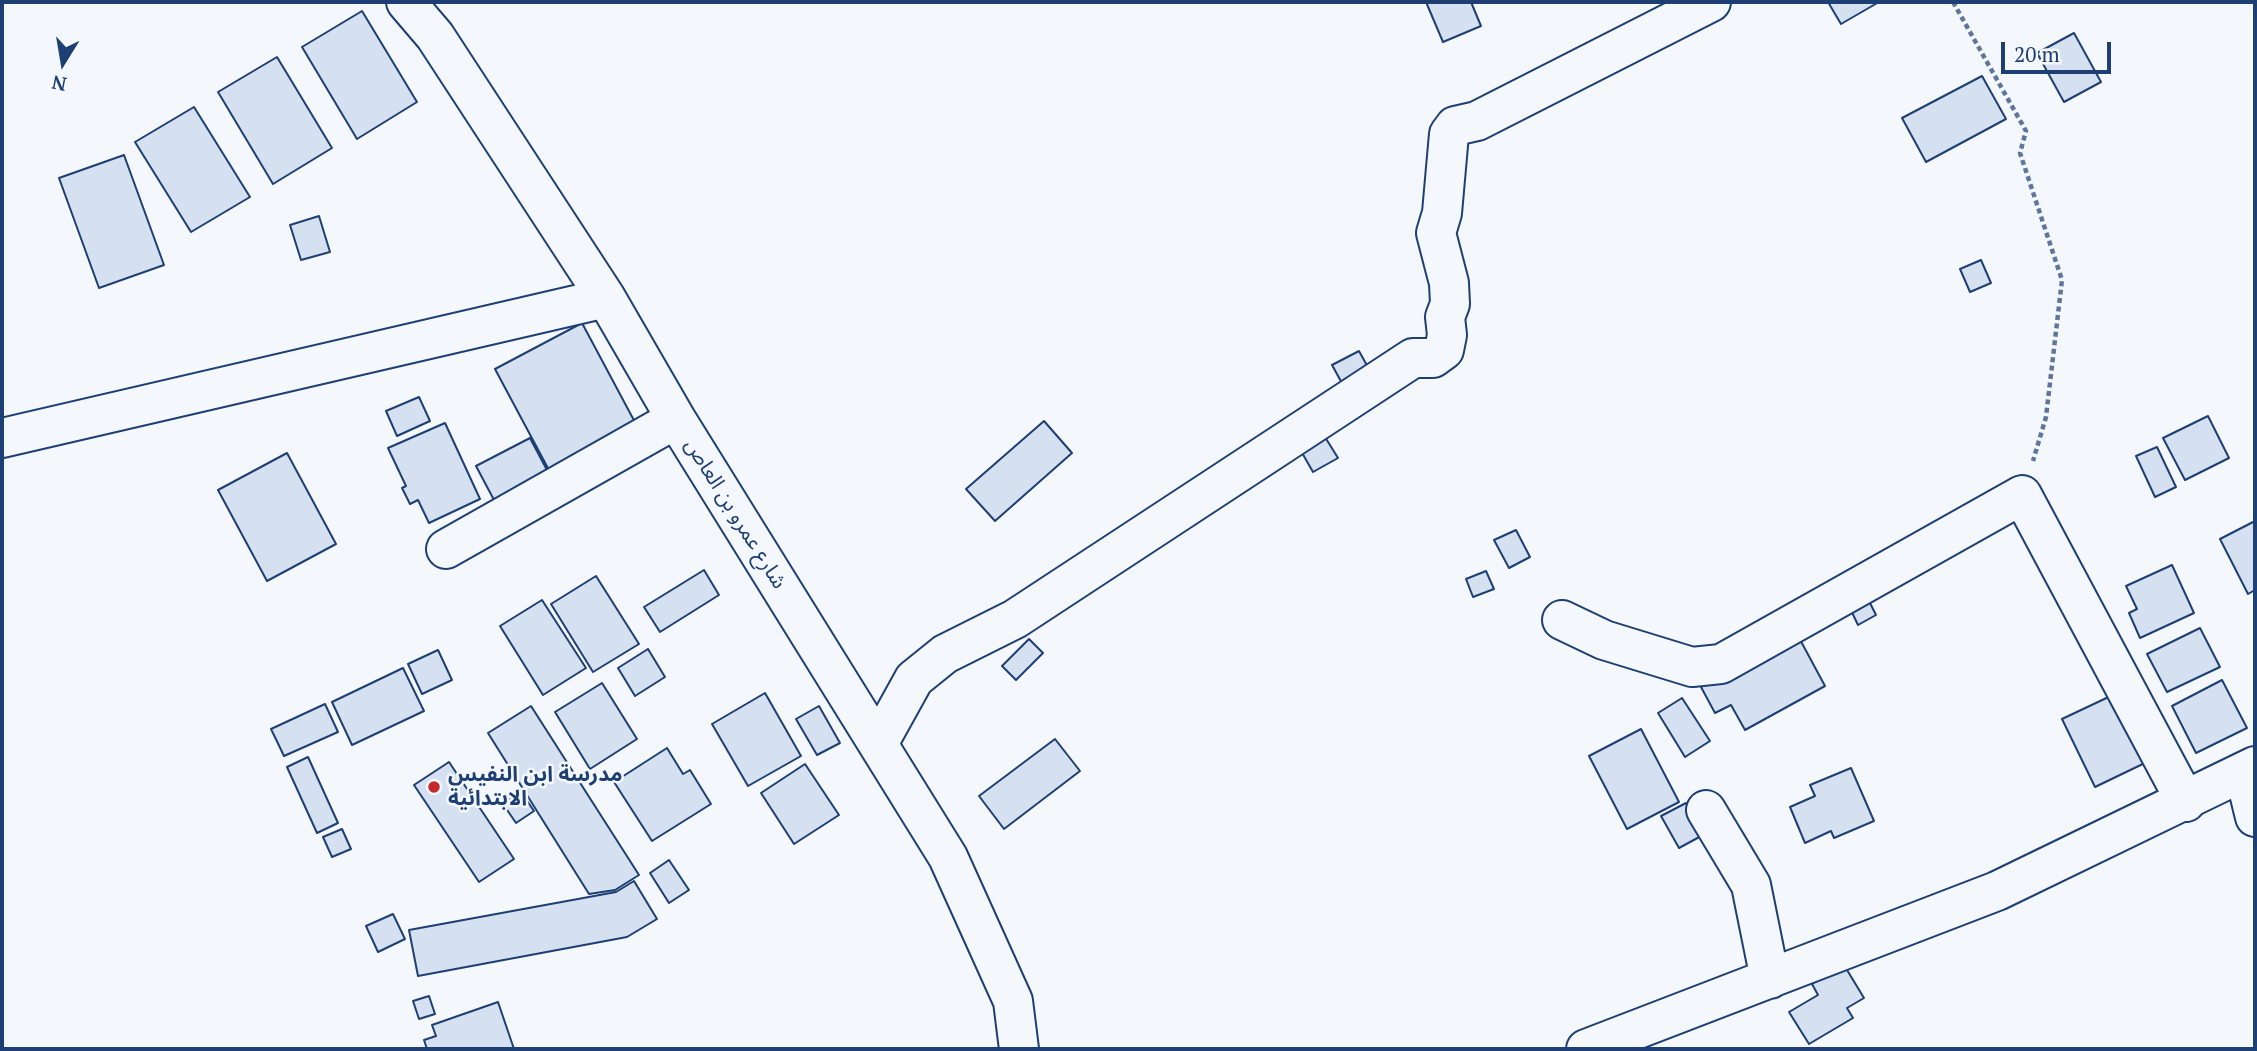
<!DOCTYPE html>
<meta charset="utf-8">
<style>
body{margin:0}
#map{position:relative;width:2257px;height:1051px;overflow:hidden;background:#f4f7fb;font-family:"PT Serif",serif}
canvas{display:block}
.frame{position:absolute;inset:0;border:4px solid #1d3f73;pointer-events:none}
.north{position:absolute;left:28px;top:28px;width:70px;height:70px;-webkit-text-stroke:5px #f4f7fb;paint-order:stroke;rotate:191deg;font-size:19px;font-weight:700;line-height:28px;text-align:center;color:#1d3f73}
.north::after{content:'';display:block;margin:auto;width:24px;height:32px;background:#1d3f73;clip-path:polygon(50% 0,100% 100%,50% 72%,0 100%)}
.scale{position:absolute;left:2001px;top:42px;width:110px;height:32px;box-sizing:border-box;border:4px solid #1d3f73;border-top:0;padding-left:9px;font-size:21px;line-height:24px;white-space:nowrap;color:#1d3f73;-webkit-text-stroke:5px #f4f7fb;paint-order:stroke}
</style>
<div id="map">
<canvas width="2257" height="1051"></canvas>
<div class="frame"></div>
<div class="north">N</div>
<div class="scale">20 m</div>
</div>
<script>
const g = document.querySelector('canvas').getContext('2d');
g.lineJoin = 'round';
function paint(path, color) {
  g.fillStyle = color;
  g.fill(path, 'evenodd');
}
function poly(rows) {
  const path = new Path2D();
  for (const r of rows) {
    path.moveTo(r[0], r[1]);
    for (let i = 2; i < r.length; i += 2) path.lineTo(r[i], r[i + 1]);
  }
  return path;
}
function stroke(path, color, width, dash) {
  g.strokeStyle = color;
  g.lineWidth = width;
  g.lineCap = dash ? 'butt' : 'round';
  g.setLineDash(dash || []);
  g.stroke(path);
}
function label(font, color, halo, rows, align = 'center') {
  g.font = font + ' "PT Serif","Noto Sans Arabic",serif';
  g.lineWidth = 5;
  g.setLineDash([]);
  g.textBaseline = 'middle';
  g.strokeStyle = halo;
  g.fillStyle = color;
  for (const [text, x, y, turn = 0] of rows) {
    g.save();
    g.translate(x, y);
    g.rotate((+turn || 0) * Math.PI / 180);
    g.textAlign = isNaN(turn) ? turn : align;
    if (halo) g.strokeText(text, 0, 0);
    g.fillText(text, 0, 0);
    g.restore();
  }
}
const building = poly([
 [1426,2,1471,2,1481,26,1443,42,1426,2],
 [1828,2,1879,2,1841,24,1828,2],
 [362,11,417,102,357,139,302,47,362,11],
 [2074,33,2101,82,2064,102,2037,53,2074,33],
 [277,57,332,148,273,184,218,92,277,57],
 [1982,76,2006,119,1926,162,1902,118,1982,76],
 [194,107,250,197,191,232,135,142,194,107],
 [124,155,164,265,99,288,59,178,124,155],
 [319,216,330,252,301,260,290,225,319,216],
 [1981,260,1991,283,1970,292,1960,269,1981,260],
 [582,323,637,426,550,472,495,369,582,323],
 [1359,351,1370,371,1343,385,1332,365,1359,351],
 [419,397,430,421,397,436,386,411,419,397],
 [2208,416,2229,458,2185,480,2163,438,2208,416],
 [1044,421,1072,453,995,521,966,489,1044,421],
 [445,423,480,499,429,523,418,500,410,504,402,488,406,486,388,448,445,423],
 [1325,437,1338,458,1313,472,1301,451,1325,437],
 [530,438,548,472,494,500,476,466,530,438],
 [2157,447,2176,487,2155,497,2136,456,2157,447],
 [287,453,336,544,267,581,218,490,287,453],
 [2255,521,2255,590,2248,594,2220,539,2255,521],
 [1516,530,1530,557,1509,568,1494,540,1516,530],
 [2172,565,2194,613,2140,638,2129,613,2137,609,2126,586,2172,565],
 [704,570,719,595,660,632,644,607,704,570],
 [1486,571,1494,589,1473,597,1466,579,1486,571],
 [596,576,639,644,593,672,551,604,596,576],
 [1866,595,1876,615,1858,625,1848,604,1866,595],
 [542,600,586,668,543,695,500,626,542,600],
 [2200,628,2220,667,2167,692,2147,654,2200,628],
 [1797,634,1825,686,1745,730,1731,705,1715,713,1701,687,1797,634],
 [1029,639,1043,653,1016,680,1002,666,1029,639],
 [648,649,665,677,635,696,618,668,648,649],
 [438,650,452,680,422,694,408,664,438,650],
 [403,668,424,711,352,745,332,702,403,668],
 [2222,680,2247,728,2196,753,2172,706,2222,680],
 [602,683,637,739,590,769,555,712,602,683],
 [765,693,801,756,748,786,712,724,765,693],
 [2117,693,2149,761,2095,787,2062,719,2117,693],
 [1682,698,1710,741,1685,757,1658,713,1682,698],
 [325,704,338,732,284,756,271,729,325,704],
 [531,706,639,875,615,890,589,894,488,733,531,706],
 [819,706,840,743,817,755,796,719,819,706],
 [1641,729,1679,802,1627,829,1589,756,1641,729],
 [1055,739,1080,771,1004,829,979,796,1055,739],
 [667,748,683,774,690,770,711,804,652,841,614,782,667,748],
 [308,757,338,823,317,833,287,767,308,757],
 [449,762,514,859,479,882,414,785,449,762],
 [805,764,839,815,794,844,761,793,805,764],
 [1851,768,1874,821,1834,838,1831,831,1805,843,1790,807,1815,796,1810,785,1851,768],
 [521,792,534,811,516,823,503,804,521,792],
 [1686,803,1703,835,1679,848,1661,816,1686,803],
 [342,829,351,849,332,857,323,837,342,829],
 [669,860,689,890,669,903,650,873,669,860],
 [634,881,657,919,627,937,418,976,409,930,616,892,634,881],
 [393,914,405,939,378,952,366,926,393,914],
 [1844,965,1864,998,1847,1008,1853,1018,1809,1044,1789,1012,1818,995,1812,984,1844,965],
 [429,996,435,1014,419,1019,413,1001,429,996],
 [498,1002,514,1049,427,1049,424,1040,436,1036,432,1025,498,1002]
]);
paint(building, '#d5e0f0');
stroke(building, '#1d3f73', 2);
const minor = poly([
 [406,2,435,36,606,298,676,419,948,857,1013,1001,1019,1049],
 [2,438,606,298],
 [446,549,676,419],
 [1562,620,1604,640,1692,667,1721,664,2022,495,2186,802],
 [878,744,914,679,945,654,1015,619,1413,358,1433,358,1444,350,1447,335,1445,317,1450,304,1449,283,1436,233,1442,213,1449,134,1455,126,1477,121,1711,2],
 [2244,772,2255,817],
 [1706,810,1751,885,1770,979],
 [1586,1049,1997,891,2255,766]
]);
stroke(minor, '#1d3f73', 42);
stroke(poly([
 [1953,2,2026,131,2020,153,2062,280,2046,417,2033,461]
]), '#5e769c', 4.5, [5, 3.5]);
stroke(minor, '#f4f7fb', 38);
for (const [x, y, r, color] of [
 [434,787,7,"#c62828"]
]) {
  const dot = new Path2D();
  dot.arc(x, y, r, 0, 2 * Math.PI);
  g.fillStyle = color;
  g.fill(dot);
  stroke(dot, '#f4f7fb', 2.5);
}
label('21px', '#1d3f73', '#f4f7fb', [
 ["شارع عمرو بن العاص",735,514,58]
]);
label('bold 21px', '#1d3f73', '#f4f7fb', [
 ["مدرسة ابن النفيس",448,775],
 ["الابتدائية",448,799]
], 'left');
</script>
